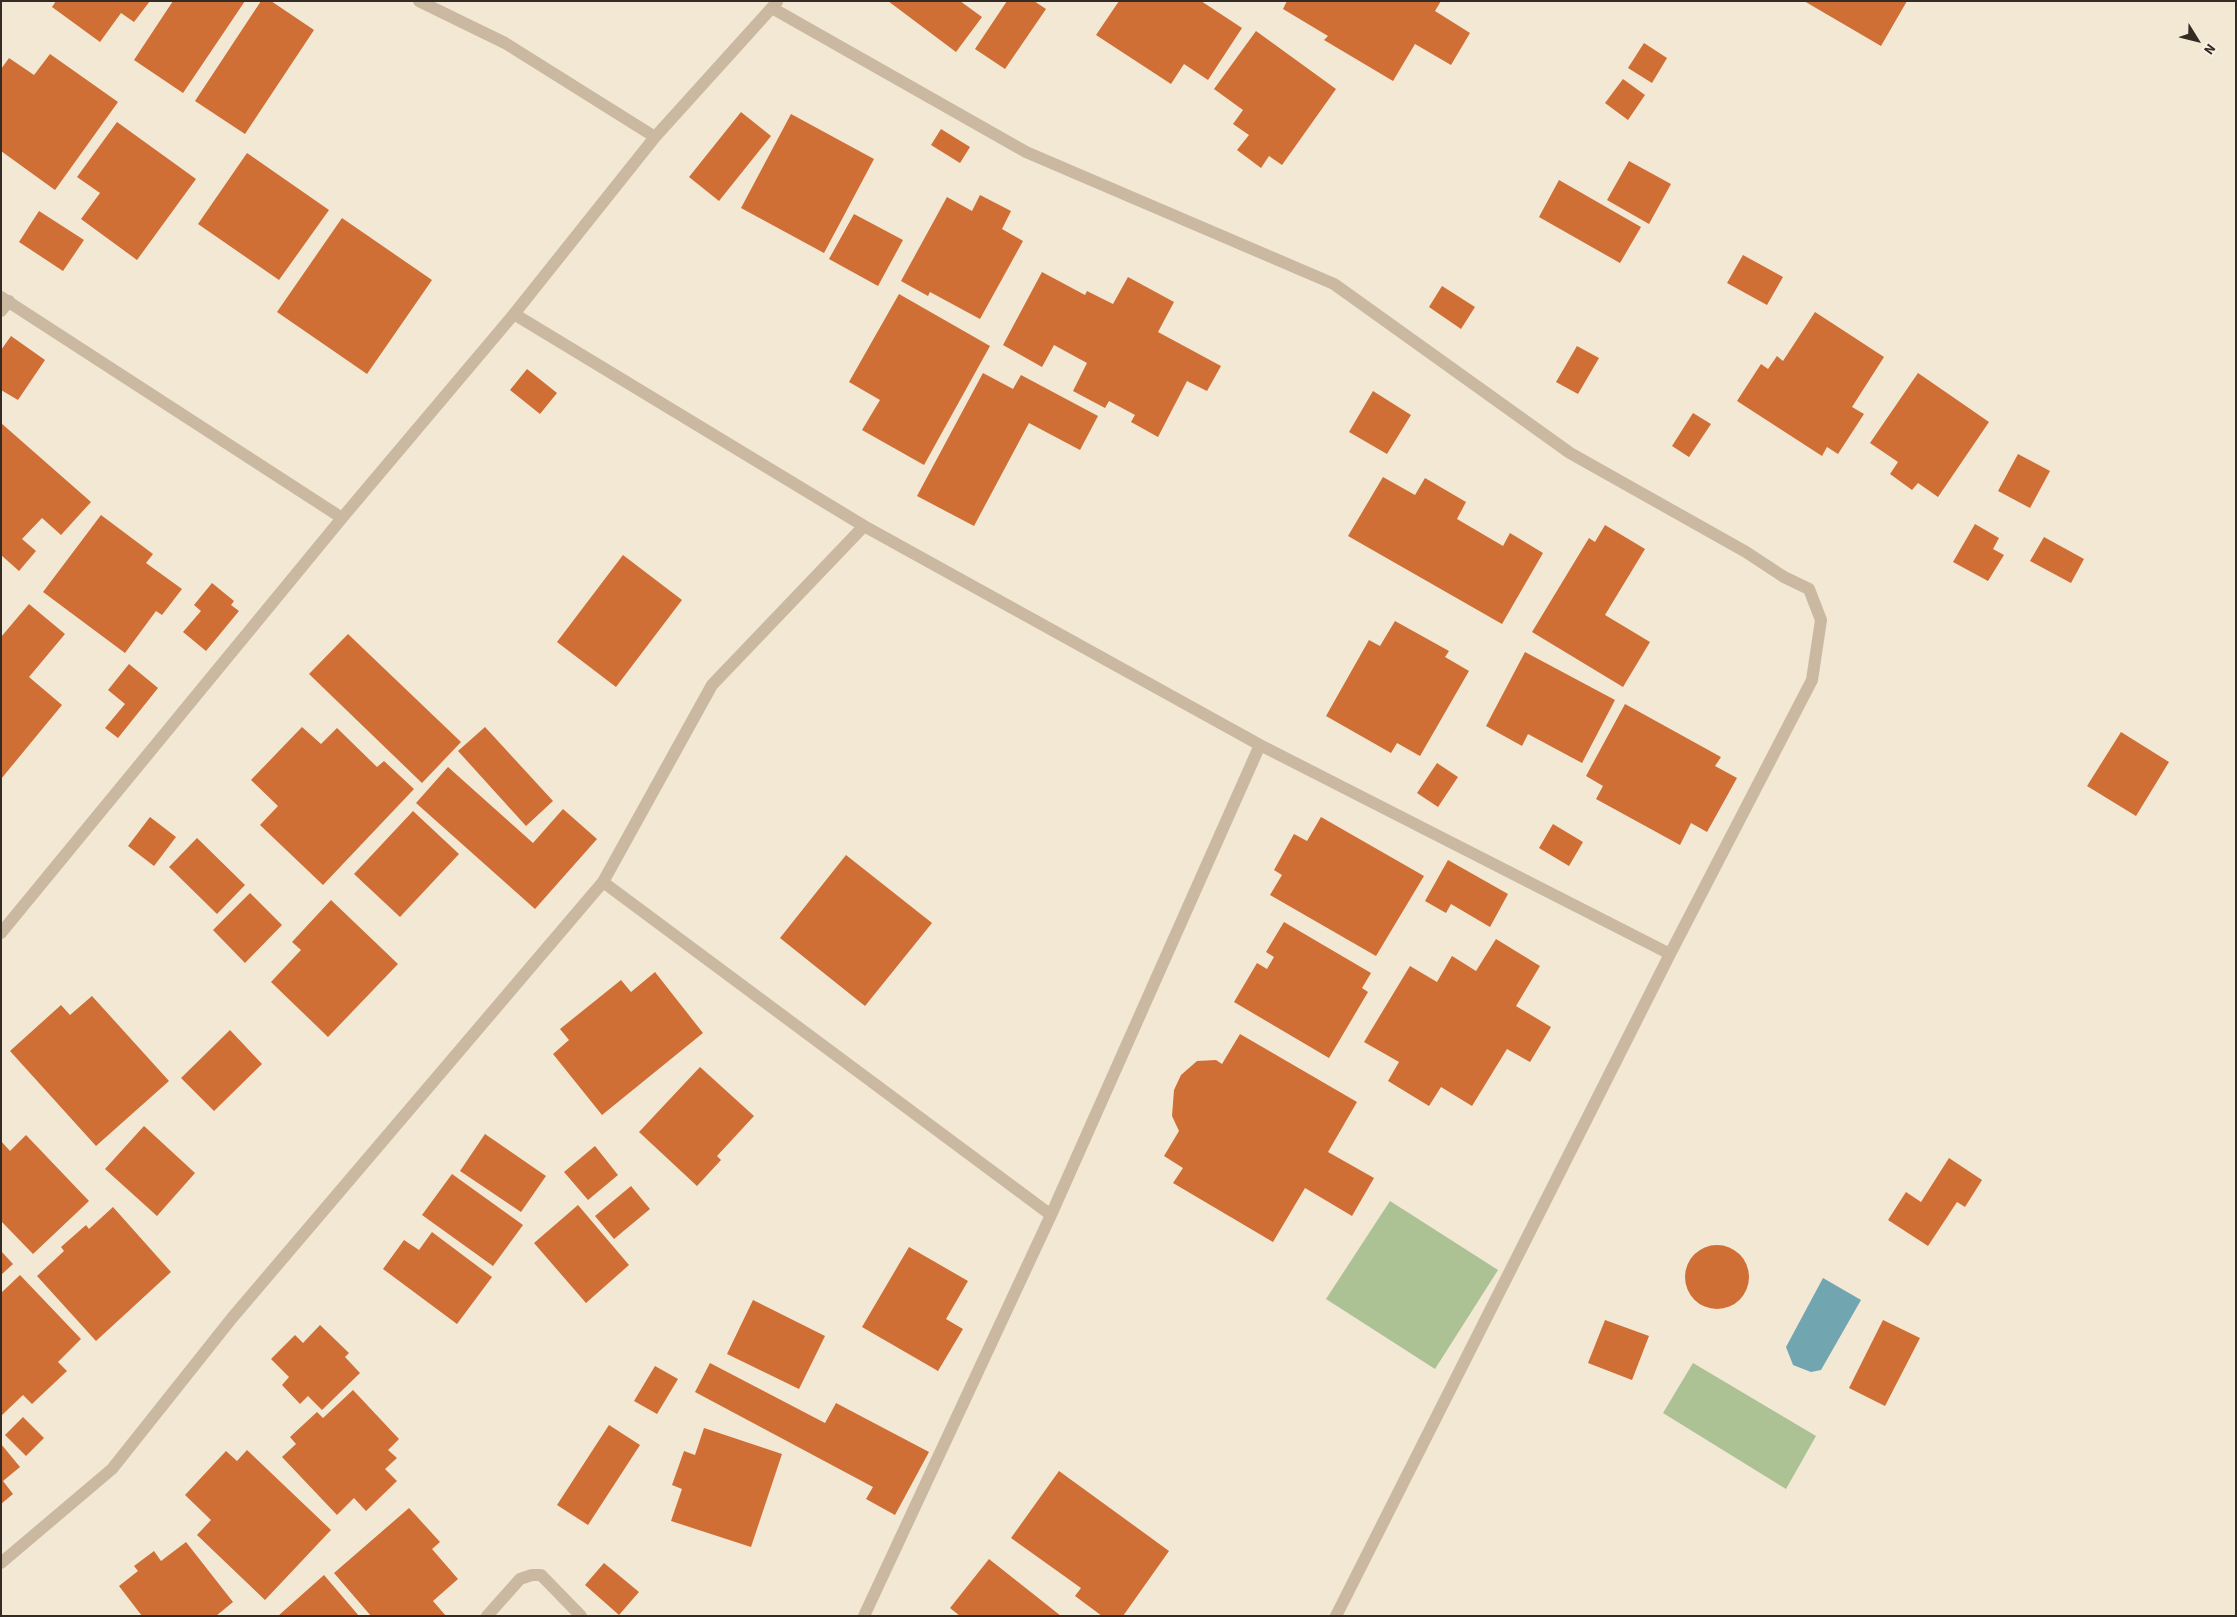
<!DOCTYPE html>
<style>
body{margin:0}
#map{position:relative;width:2237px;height:1617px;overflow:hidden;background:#f2e8d4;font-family:"Source Sans 3",sans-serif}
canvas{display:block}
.frame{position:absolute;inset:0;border:2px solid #332b24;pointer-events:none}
.north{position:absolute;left:2172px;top:15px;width:50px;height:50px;-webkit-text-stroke:4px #faf1e0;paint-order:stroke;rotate:126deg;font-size:14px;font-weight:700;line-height:20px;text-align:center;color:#332b24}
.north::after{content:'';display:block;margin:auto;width:18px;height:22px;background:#332b24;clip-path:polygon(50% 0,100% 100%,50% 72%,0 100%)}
</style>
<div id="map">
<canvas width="2237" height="1617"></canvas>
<div class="frame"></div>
<div class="north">N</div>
</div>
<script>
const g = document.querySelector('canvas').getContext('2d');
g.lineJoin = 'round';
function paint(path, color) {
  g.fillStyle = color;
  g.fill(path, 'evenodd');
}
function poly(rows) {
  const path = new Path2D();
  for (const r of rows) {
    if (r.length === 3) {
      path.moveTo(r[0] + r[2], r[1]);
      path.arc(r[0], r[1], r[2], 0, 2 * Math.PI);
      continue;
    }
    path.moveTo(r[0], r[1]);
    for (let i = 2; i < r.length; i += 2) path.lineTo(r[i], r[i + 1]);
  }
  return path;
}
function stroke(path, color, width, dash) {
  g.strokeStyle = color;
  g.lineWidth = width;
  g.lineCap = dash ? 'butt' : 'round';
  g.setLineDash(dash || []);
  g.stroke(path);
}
paint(poly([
 [1390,1201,1498,1270,1435,1369,1326,1299],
 [1693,1363,1816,1436,1786,1489,1663,1413]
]), '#acc194');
paint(poly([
 [1823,1278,1861,1300,1821,1370,1811,1372,1793,1365,1786,1347]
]), '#71a6b1');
paint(poly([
 [56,1,150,1,134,22,121,13,100,42,52,7],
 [173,1,245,1,183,93,134,60],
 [261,1,271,1,314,30,245,134,195,101],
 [888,1,960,1,982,17,956,52],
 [1007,1,1034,1,1046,9,1005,69,975,49],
 [1119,1,1201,1,1242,28,1208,80,1184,64,1171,84,1096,35],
 [1287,1,1441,1,1435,11,1470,33,1451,65,1415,44,1393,81,1324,40,1328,36,1283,9],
 [1804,1,1907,1,1881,46],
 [1256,31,1336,89,1282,165,1269,156,1261,168,1237,150,1249,135,1233,124,1243,110,1214,89],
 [1644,43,1667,58,1652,83,1628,68],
 [50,54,118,102,55,190,1,151,1,69,9,58,34,75],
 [1623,79,1645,95,1628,120,1605,103],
 [741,112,771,136,719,201,689,177],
 [791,114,874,159,824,253,741,208],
 [117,122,196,179,137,260,81,219,100,193,77,177],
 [941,129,970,147,960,163,931,145],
 [247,153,329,210,279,280,198,224],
 [1629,161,1671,184,1649,224,1607,200],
 [1559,180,1641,227,1620,263,1539,217],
 [980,195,1011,211,1002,229,1023,241,980,319,930,292,928,296,901,281,947,197,972,211],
 [39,211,84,240,63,271,19,242],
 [854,214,903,240,878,286,829,259],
 [342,218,432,280,367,374,277,312],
 [1743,255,1783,277,1767,305,1727,283],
 [1042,272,1085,295,1087,291,1113,304,1128,277,1174,302,1158,332,1221,366,1207,391,1187,381,1158,437,1131,422,1135,415,1109,401,1105,408,1073,391,1087,363,1054,345,1042,367,1003,345],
 [1442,286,1475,307,1461,329,1429,307],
 [899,294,990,346,924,465,862,430,880,400,849,382],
 [1815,312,1884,357,1852,407,1864,414,1838,454,1827,447,1822,456,1737,401,1761,364,1768,369,1777,356,1783,361],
 [11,336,45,360,18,400,1,390,1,350],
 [1577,346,1599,358,1578,394,1556,382],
 [527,369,557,393,540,414,510,390],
 [983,373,1013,389,1021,375,1098,416,1080,450,1029,423,974,526,917,496],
 [1918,373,1989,422,1938,497,1918,483,1912,490,1890,474,1898,462,1870,443],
 [1373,391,1411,415,1387,454,1349,432],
 [1693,413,1711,424,1689,457,1672,446],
 [1,423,91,502,61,535,42,518,22,539,36,551,19,571,1,555],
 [2018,454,2050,471,2030,508,1998,491],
 [1383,477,1415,495,1425,478,1466,502,1457,519,1503,546,1510,533,1543,553,1502,624,1348,536],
 [101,515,153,554,146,563,182,589,162,615,156,611,125,653,43,592],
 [1975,524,1999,538,1993,549,2004,555,1988,581,1953,562],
 [1605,525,1645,549,1605,615,1650,642,1623,687,1532,632,1589,538,1595,542],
 [2044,537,2084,559,2071,583,2030,561],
 [623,555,682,600,616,687,557,642],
 [212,583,234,601,231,605,239,611,206,651,183,632,201,611,194,605],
 [29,604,65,634,29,677,62,705,1,779,1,637],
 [1395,621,1449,651,1445,657,1469,671,1420,756,1397,743,1391,753,1326,716,1369,640,1380,646],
 [348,634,461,742,422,783,309,674],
 [1525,652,1615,700,1582,763,1528,734,1522,746,1486,726],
 [129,664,158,688,118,738,105,728,125,704,108,690],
 [1625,704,1721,757,1715,766,1737,778,1707,832,1691,823,1680,845,1596,799,1603,786,1586,776],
 [302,727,321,744,337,728,377,767,384,761,414,789,323,885,260,825,278,806,251,780],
 [485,727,553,801,526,826,458,751],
 [2121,732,2169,762,2136,816,2087,786],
 [1437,763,1458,777,1438,807,1417,793],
 [448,767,533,843,563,809,597,839,535,909,416,803],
 [413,811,459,854,400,917,354,874],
 [150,817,176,837,154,866,128,846],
 [1321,817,1424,876,1376,956,1270,895,1282,875,1274,870,1294,834,1307,841],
 [1553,824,1583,842,1569,866,1539,848],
 [197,838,245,885,217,914,169,867],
 [846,855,932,923,865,1006,780,938],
 [1448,860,1508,894,1490,927,1451,904,1446,913,1425,901],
 [250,893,282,925,245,963,213,930],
 [331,900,398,964,328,1037,271,982,301,950,292,942],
 [1284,922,1371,973,1362,988,1368,992,1329,1058,1234,1002,1257,963,1267,969,1274,957,1266,952],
 [1496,939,1540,966,1516,1006,1551,1027,1530,1062,1507,1049,1472,1106,1441,1087,1429,1106,1388,1081,1399,1062,1364,1042,1410,966,1437,982,1452,956,1476,971],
 [655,972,703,1033,602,1115,553,1054,569,1040,560,1029,621,980,631,992],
 [92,996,169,1081,96,1146,10,1051,61,1005,70,1015],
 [230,1030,262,1064,214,1111,181,1078],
 [1240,1034,1357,1102,1328,1152,1374,1178,1352,1216,1305,1188,1273,1242,1173,1183,1183,1168,1164,1156,1179,1131,1172,1116,1174,1090,1181,1075,1197,1061,1216,1060,1222,1064],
 [700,1067,754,1116,717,1156,721,1160,697,1186,639,1132],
 [144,1126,195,1173,157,1216,105,1169],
 [485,1134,546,1176,521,1212,460,1171],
 [26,1135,89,1201,33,1254,1,1221,1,1141,10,1151],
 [595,1146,618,1175,588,1200,564,1172],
 [1949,1158,1982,1180,1965,1207,1957,1202,1928,1246,1888,1220,1906,1192,1921,1202],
 [452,1174,523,1225,493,1266,422,1215],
 [631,1186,650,1209,614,1239,595,1216],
 [578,1205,629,1265,586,1303,534,1243],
 [113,1207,171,1272,96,1341,37,1276,64,1251,61,1247,86,1225,89,1229],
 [432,1232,492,1277,457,1324,383,1269,404,1240,419,1250],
 [1717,1277,32],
 [909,1247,968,1281,946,1319,963,1329,938,1371,862,1327],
 [1,1251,13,1264,1,1275],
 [20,1275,81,1339,58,1362,67,1371,32,1404,23,1395,1,1416,1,1293],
 [753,1300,825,1336,799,1389,727,1354],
 [1605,1320,1649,1336,1632,1380,1588,1363],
 [1883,1320,1920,1338,1885,1406,1849,1388],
 [320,1325,349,1353,345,1357,360,1373,322,1410,308,1396,300,1404,282,1385,289,1377,271,1359,295,1335,303,1343],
 [710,1363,825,1423,836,1403,929,1452,895,1515,866,1499,873,1487,695,1392],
 [655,1366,678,1379,657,1414,634,1401],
 [353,1390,399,1439,388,1450,397,1458,385,1469,397,1481,366,1511,354,1498,337,1515,282,1457,296,1444,290,1437,317,1412,323,1418],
 [23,1417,44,1438,26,1456,5,1435],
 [609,1425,640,1445,588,1525,557,1505],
 [704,1428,782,1454,751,1547,671,1521,682,1489,672,1485,684,1451,695,1455],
 [1,1444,20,1467,3,1481,13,1494,1,1504],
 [247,1450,331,1530,265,1600,197,1535,211,1520,185,1495,226,1451,237,1461],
 [1059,1471,1169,1551,1123,1616,1102,1616,1075,1596,1081,1588,1011,1538],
 [409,1508,440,1542,432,1549,458,1579,433,1601,446,1616,371,1616,334,1573],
 [186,1542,233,1602,216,1616,142,1616,119,1586,138,1571,134,1566,154,1551,161,1561],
 [989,1559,1061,1616,960,1616,950,1608],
 [604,1563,639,1592,619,1615,585,1585],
 [324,1575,359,1616,278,1616]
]), '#cf6e35');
stroke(poly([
 [419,1,505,43,655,137],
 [772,8,1026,152,1334,284,1570,453,1746,552,1784,577,1809,589,1821,620,1812,680,1670,954,1336,1616],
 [1,297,342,518],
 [1,311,9,301],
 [514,314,864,526,1260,745,1670,954],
 [603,882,1051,1215],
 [1,933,342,518,514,314,655,137,777,2],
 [1,1563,112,1469,232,1318,603,882,712,685,864,526],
 [487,1616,520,1579,532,1575,541,1575,581,1616],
 [864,1616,1051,1215,1260,745]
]), '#cab9a0', 12);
</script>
